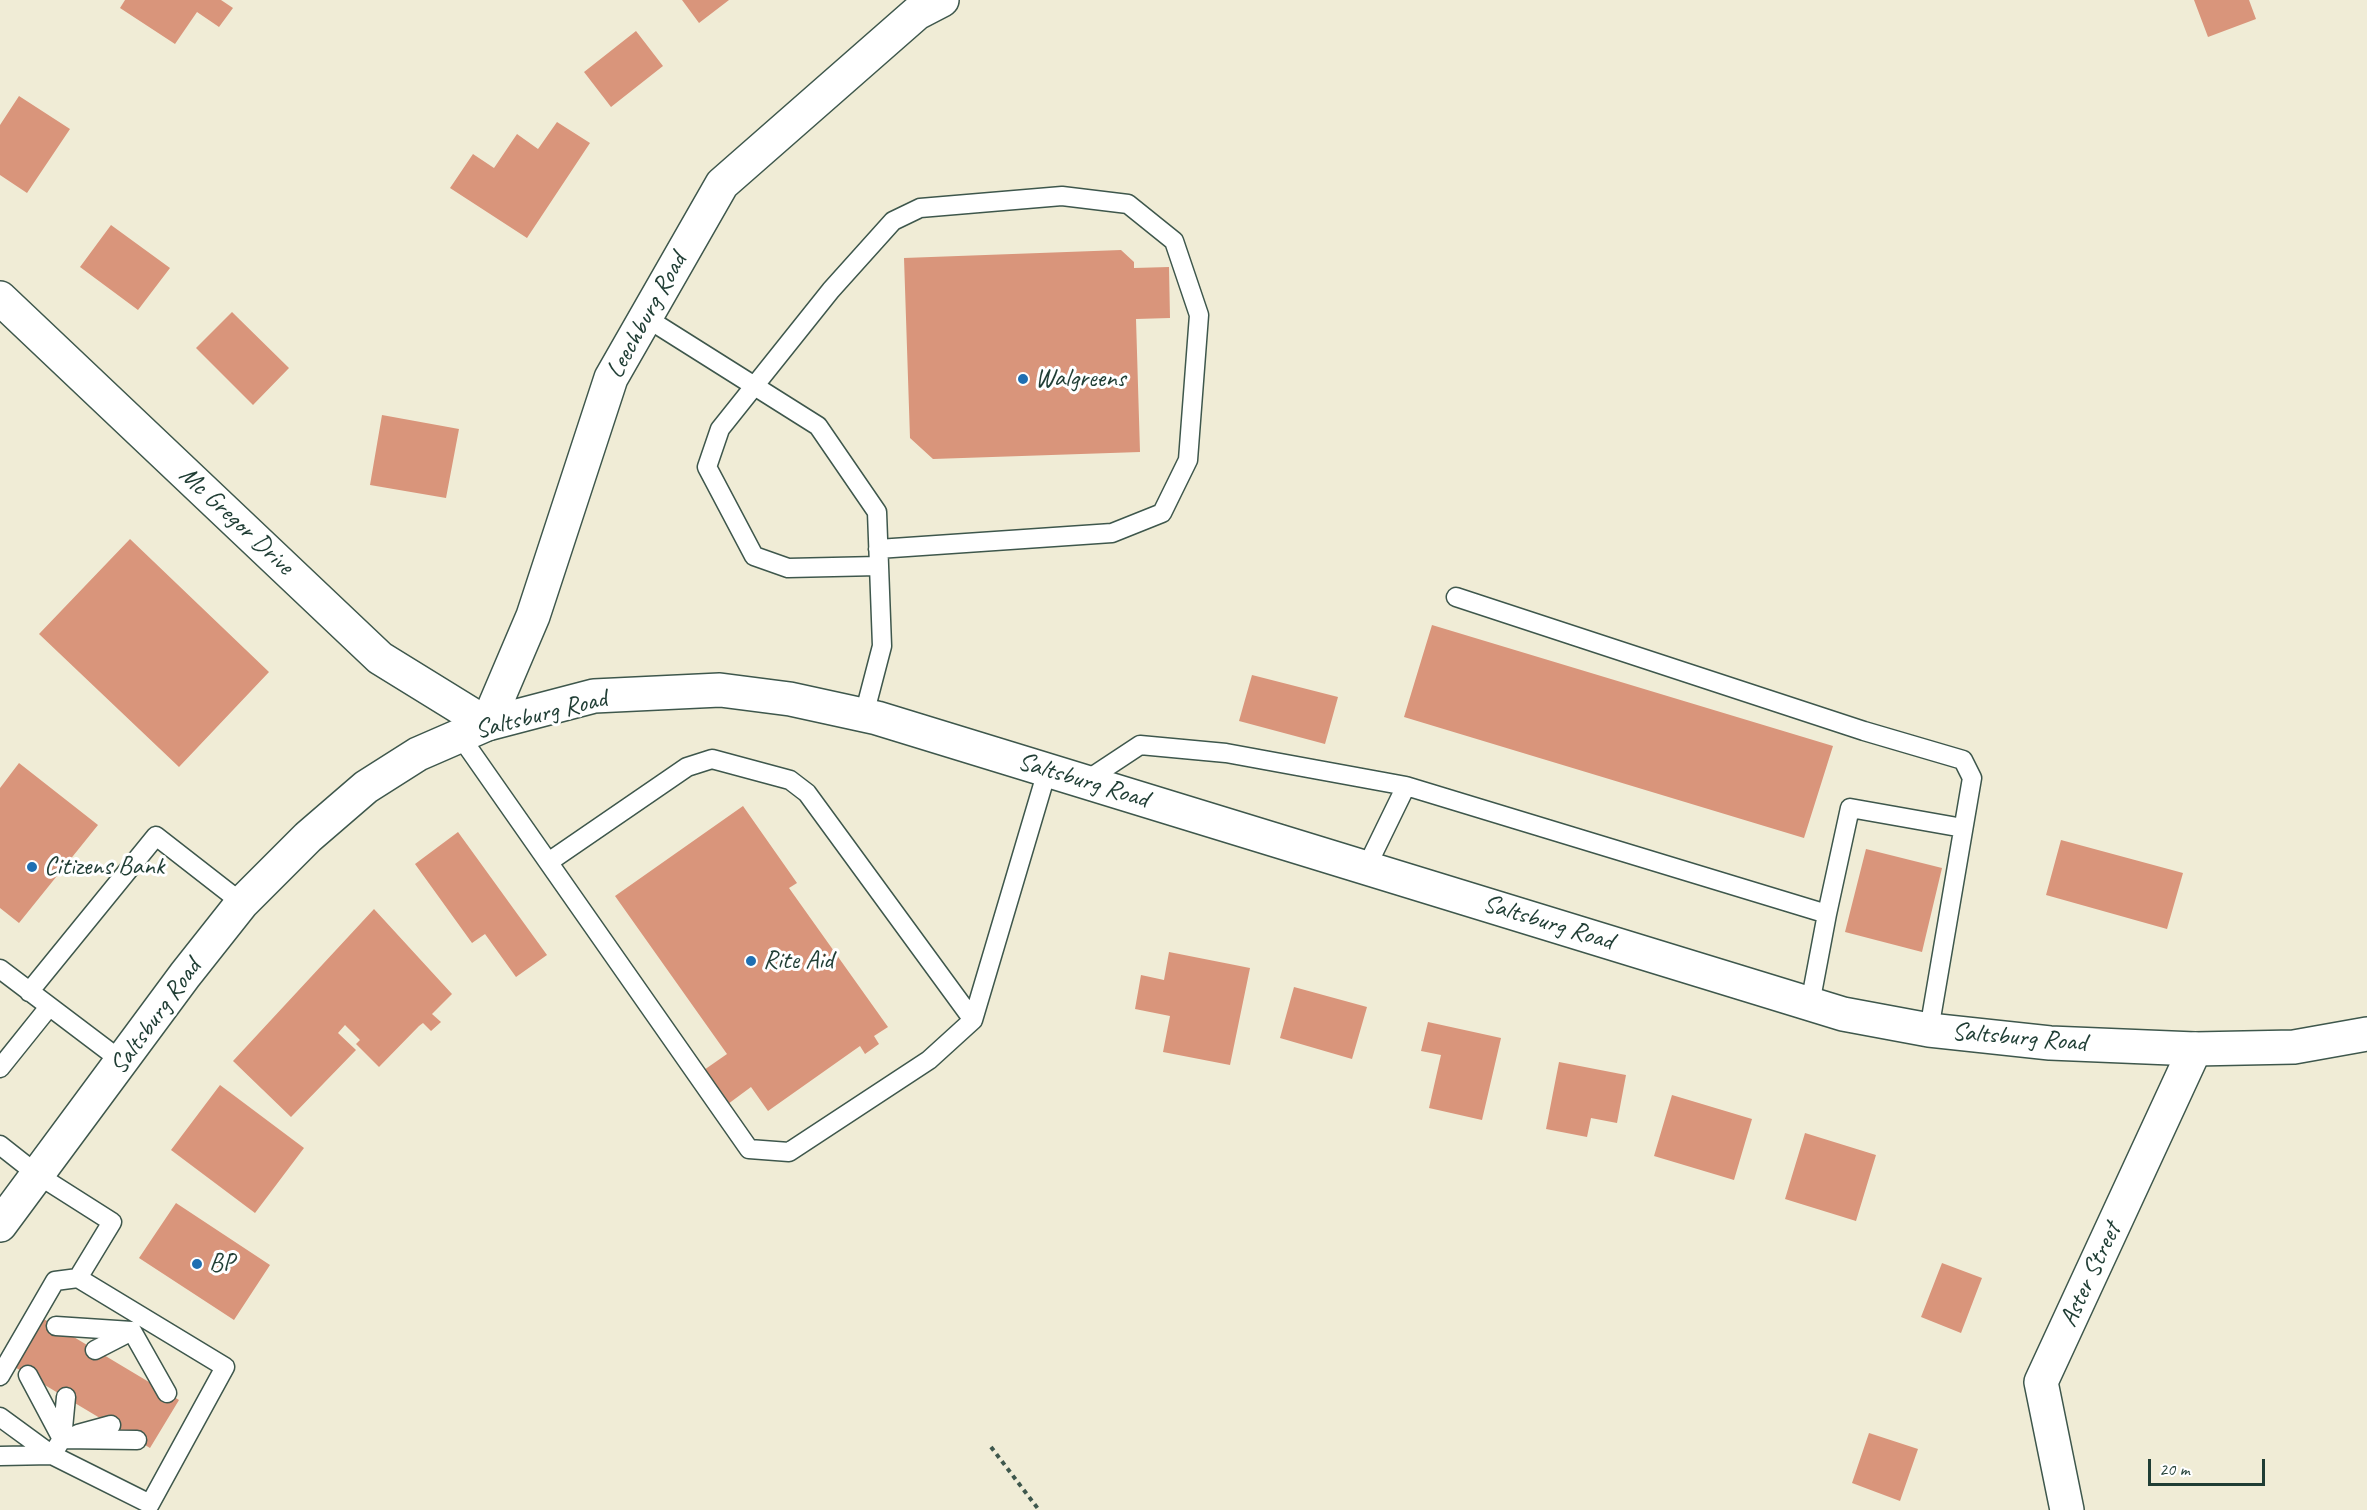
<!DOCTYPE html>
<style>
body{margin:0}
#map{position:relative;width:2367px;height:1510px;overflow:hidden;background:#f0ecd6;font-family:Caveat,sans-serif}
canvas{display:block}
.scale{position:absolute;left:2148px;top:1459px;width:117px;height:27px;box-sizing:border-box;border:3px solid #1f3d34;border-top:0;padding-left:8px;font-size:18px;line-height:21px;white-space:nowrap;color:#1f3d34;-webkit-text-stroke:4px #fff;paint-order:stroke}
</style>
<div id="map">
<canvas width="2367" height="1510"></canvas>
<div class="scale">20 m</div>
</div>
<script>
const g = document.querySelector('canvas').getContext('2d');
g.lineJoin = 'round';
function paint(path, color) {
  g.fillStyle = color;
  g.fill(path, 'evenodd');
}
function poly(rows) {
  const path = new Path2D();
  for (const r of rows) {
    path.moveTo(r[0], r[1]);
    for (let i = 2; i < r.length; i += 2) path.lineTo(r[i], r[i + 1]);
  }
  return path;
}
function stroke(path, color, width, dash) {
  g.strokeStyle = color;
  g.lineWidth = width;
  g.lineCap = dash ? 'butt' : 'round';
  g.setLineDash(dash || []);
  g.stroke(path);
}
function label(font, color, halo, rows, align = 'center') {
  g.font = font + ' Caveat,sans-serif';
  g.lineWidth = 6;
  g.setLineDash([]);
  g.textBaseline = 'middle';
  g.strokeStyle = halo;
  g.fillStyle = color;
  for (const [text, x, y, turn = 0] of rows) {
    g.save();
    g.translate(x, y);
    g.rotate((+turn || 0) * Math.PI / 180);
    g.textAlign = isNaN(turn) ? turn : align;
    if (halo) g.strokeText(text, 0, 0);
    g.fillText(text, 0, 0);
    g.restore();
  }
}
paint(poly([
 [125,0,221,0,233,8,219,27,197,12,175,44,120,8],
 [682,0,729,0,699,23],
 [2194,0,2249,0,2256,19,2208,37],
 [636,31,663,66,611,107,584,72],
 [19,96,70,129,27,193,0,175,0,125],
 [557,122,590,143,527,238,450,188,473,154,494,168,517,134,538,149],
 [111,225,170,268,138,310,80,267],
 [1121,250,1134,262,1134,268,1169,267,1170,318,1136,319,1140,452,933,459,910,438,904,258],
 [232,312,289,368,253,405,196,348],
 [382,415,459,429,446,498,370,485],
 [130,539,269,672,179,767,39,634],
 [1432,625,1833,746,1804,838,1404,717],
 [1252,675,1338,697,1325,744,1239,721],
 [19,763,98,825,19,923,0,908,0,788],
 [743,806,797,883,789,888,888,1027,874,1036,879,1044,865,1054,860,1046,768,1111,751,1087,728,1104,704,1070,727,1054,615,896],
 [458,832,547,955,516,977,485,934,472,943,415,864],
 [2061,840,2183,873,2167,929,2046,895],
 [1866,849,1942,868,1922,952,1845,932],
 [374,909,452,994,432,1014,441,1022,431,1031,423,1023,419,1026,379,1067,356,1044,360,1040,345,1025,338,1033,356,1050,291,1117,233,1061],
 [1169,952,1250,968,1230,1065,1163,1052,1170,1016,1135,1009,1141,975,1164,980],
 [1294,987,1367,1007,1352,1059,1280,1038],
 [1428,1022,1501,1038,1482,1120,1429,1108,1441,1055,1421,1051],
 [1559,1062,1626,1075,1617,1123,1591,1118,1587,1137,1546,1129],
 [220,1085,304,1148,255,1213,171,1150],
 [1672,1095,1752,1119,1734,1180,1654,1156],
 [1805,1133,1876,1155,1856,1221,1785,1199],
 [176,1203,270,1265,234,1320,139,1258],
 [1942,1263,1982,1278,1961,1333,1921,1317],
 [42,1318,179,1400,150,1448,13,1366],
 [1869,1433,1918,1449,1900,1501,1852,1483]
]), '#d9957b');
const lane = poly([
 [645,317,818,426,877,512,882,646,864,715],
 [878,549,1112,533,1162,513,1188,460,1199,315,1174,241,1128,204,1062,196,920,208,893,221,831,290,720,429,707,467,754,556,788,568,878,566],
 [1456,597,1864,731,1963,760,1972,778,1929,1030],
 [460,736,749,1149,789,1152,929,1060,973,1020,1047,771],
 [1084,782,1140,745,1226,753,1406,786],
 [550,861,687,767,712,759,790,780,807,793,973,1020],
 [1367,866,1406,786,1827,914,1810,1004],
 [1827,914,1850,808,1963,828],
 [0,969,123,1062],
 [29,992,156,836,242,903],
 [0,1068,49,1007],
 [0,1145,38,1175,112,1222,78,1278,225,1367,150,1504,52,1455,0,1417],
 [56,1326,132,1331],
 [132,1331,167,1393],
 [95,1350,130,1332],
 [28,1375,62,1439],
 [0,1376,55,1281,78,1278],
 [78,1434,111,1425],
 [62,1439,137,1440],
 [0,1456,52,1455,62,1439,66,1397]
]);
const street = poly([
 [0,298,380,658,487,724],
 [2067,1510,2041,1382,2195,1049]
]);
const secondary = poly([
 [487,724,533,616,611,378,722,184,917,13,942,0],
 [0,1225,185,975,242,903,308,837,366,787,418,754,487,724,594,696,720,690,790,699,877,718,1843,1014,1929,1030,2050,1043,2195,1049,2294,1047,2367,1034]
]);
stroke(lane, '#3e574c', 21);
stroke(street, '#3e574c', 36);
stroke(secondary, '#3e574c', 36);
stroke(poly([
 [991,1447,1039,1510]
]), '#3e574c', 4, [4.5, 4.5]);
stroke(lane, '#fff', 18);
stroke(street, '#fff', 33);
stroke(secondary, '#fff', 33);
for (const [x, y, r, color] of [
 [1023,379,6,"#1f6fb2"],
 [32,867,6,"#1f6fb2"],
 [751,961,6,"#1f6fb2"],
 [197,1264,6,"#1f6fb2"]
]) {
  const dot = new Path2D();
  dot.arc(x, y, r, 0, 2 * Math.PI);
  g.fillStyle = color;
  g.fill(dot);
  stroke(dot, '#fff', 2);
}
label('26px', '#1f3d34', '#fff', [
 ["Leechburg Road",647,316,-61],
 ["Mc Gregor Drive",236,521,43],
 ["Saltsburg Road",541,715,-14],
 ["Saltsburg Road",1083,781,17],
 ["Saltsburg Road",1548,923,17],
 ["Saltsburg Road",156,1017,-54],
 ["Saltsburg Road",2019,1038,5],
 ["Aster Street",2091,1275,-65]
]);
label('26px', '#1f3d34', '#fff', [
 ["Walgreens",1035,379],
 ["Citizens Bank",44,867],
 ["Rite Aid",763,961],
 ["BP",209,1264]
], 'left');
</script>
